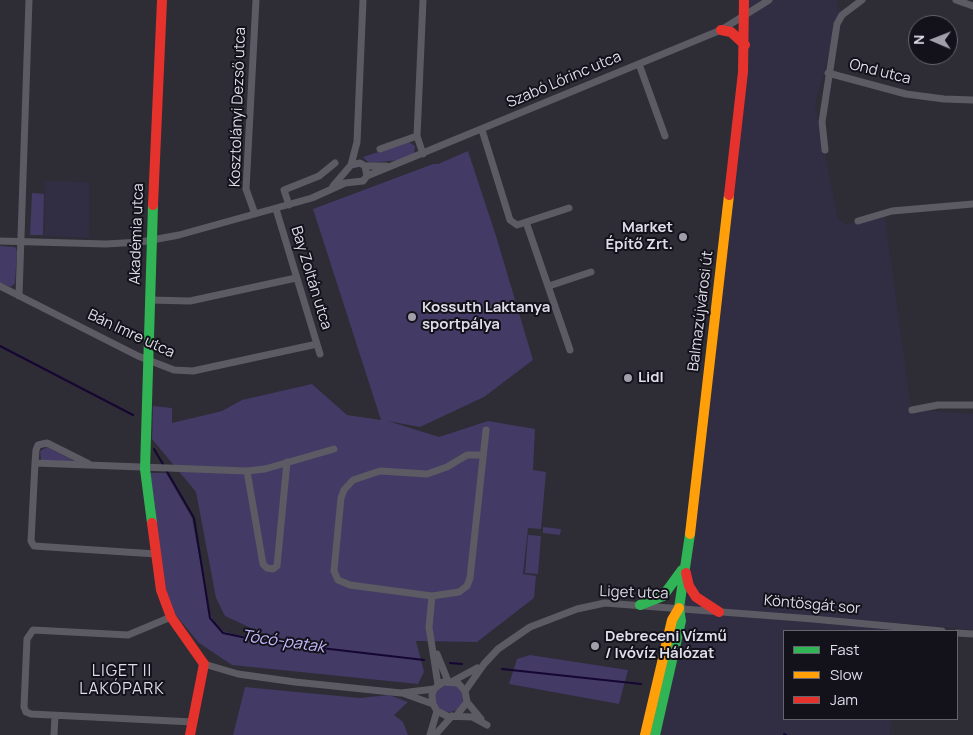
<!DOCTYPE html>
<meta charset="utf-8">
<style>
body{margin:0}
#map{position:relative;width:973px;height:735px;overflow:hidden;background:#2e2c35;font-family:Manrope,sans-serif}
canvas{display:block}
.legend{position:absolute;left:783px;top:630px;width:175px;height:90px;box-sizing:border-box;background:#13121a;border:1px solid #65636c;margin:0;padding:6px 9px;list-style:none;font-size:15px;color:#dfdde8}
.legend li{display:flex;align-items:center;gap:10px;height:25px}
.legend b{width:25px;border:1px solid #65636c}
.north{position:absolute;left:908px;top:15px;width:50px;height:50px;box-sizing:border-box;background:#13121a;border:1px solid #65636c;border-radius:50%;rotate:271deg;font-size:14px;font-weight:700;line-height:20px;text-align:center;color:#dfdde8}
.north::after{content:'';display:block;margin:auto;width:18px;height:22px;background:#a19fa9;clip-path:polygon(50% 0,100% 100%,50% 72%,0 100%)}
</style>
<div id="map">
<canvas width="973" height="735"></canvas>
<ul class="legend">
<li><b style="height:6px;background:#30b455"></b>Fast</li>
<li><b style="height:6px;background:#ff9f0a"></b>Slow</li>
<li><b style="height:6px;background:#e5322d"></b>Jam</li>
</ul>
<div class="north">N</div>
</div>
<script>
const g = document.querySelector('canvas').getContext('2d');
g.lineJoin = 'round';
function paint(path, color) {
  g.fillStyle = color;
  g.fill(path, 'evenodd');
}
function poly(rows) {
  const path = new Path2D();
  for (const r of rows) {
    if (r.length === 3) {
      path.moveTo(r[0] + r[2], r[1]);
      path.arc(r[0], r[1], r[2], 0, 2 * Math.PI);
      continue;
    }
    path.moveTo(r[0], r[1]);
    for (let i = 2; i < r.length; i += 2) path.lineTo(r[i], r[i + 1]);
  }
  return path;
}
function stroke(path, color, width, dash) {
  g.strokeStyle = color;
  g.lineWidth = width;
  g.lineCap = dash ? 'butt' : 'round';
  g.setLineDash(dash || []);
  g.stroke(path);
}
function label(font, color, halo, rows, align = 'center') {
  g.font = font + ' Manrope,sans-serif';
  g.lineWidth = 4;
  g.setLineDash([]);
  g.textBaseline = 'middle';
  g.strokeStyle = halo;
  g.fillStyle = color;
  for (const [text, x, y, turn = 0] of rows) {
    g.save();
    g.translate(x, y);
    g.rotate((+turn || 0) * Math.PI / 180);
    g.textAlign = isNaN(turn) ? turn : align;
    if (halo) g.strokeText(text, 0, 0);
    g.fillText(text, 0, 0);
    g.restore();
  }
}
paint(poly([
 [745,0,837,0,841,13,815,104,838,219,846,224,885,216,911,409,973,414,973,630,898,623,897,631,784,631,784,719,891,719,890,735,646,735,677,606,736,119],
 [45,181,90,182,89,238,44,236]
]), '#312d42');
paint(poly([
 [409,142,415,146,414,154,401,160,369,163,363,157],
 [468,151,496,236,533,360,484,397,420,427,388,421,439,437,488,421,535,429,533,470,546,472,541,529,528,528,523,574,536,576,534,598,477,642,416,641,424,672,418,684,232,665,199,643,174,613,159,569,148,473,166,473,192,518,210,614,215,623,223,631,237,635,279,641,225,616,216,598,196,492,152,439,153,406,172,408,172,423,222,411,242,400,312,384,347,415,381,420,313,209,433,164,438,164],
 [32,193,44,194,43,235,30,235],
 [0,246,15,247,17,251,15,283,11,287,0,283],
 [47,447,76,462,41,460,40,451],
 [543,527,561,529,560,535,543,533],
 [528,535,541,536,538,574,525,573],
 [530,655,628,670,619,704,509,684,517,659],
 [449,698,14],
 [245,687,360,698,389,695,408,702,394,715,403,722,408,735,233,735]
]), '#433a65');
stroke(poly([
 [0,346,133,415],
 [154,449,164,466],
 [166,470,194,518,210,618,223,633,261,641,424,660],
 [450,663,462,664],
 [502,669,641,684],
 [784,734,786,735]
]), '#150632', 2);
stroke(poly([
 [423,0,417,136,423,154],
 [956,0,973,6],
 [639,64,665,136],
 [828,73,906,94,944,99,973,100],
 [482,130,510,220,517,225,569,208],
 [380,149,417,136],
 [825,150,822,122,837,24,842,15,862,0],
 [365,166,386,166],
 [367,176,721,30,769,0],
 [333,186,351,165,357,142,363,0],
 [289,205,284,190,319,176,335,163],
 [276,209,320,354],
 [255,214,246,189,256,0],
 [858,221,892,211,973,204],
 [526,222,570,350],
 [0,241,106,244,141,242,179,235,312,198,345,183,363,181,367,176,365,166,360,163,351,165],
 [0,286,138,356,174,370,193,371,317,344],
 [549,286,591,272],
 [19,296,29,0],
 [150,300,190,301,296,278],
 [912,410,938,405,973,405],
 [483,455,467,455,447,467,427,474,380,471,353,480,344,490,341,498,334,571,338,580,350,585,432,596,459,592,467,586,470,578,486,430],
 [35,463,36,450,38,445,47,443,89,464],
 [247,471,263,564,267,568,273,569,277,566,287,462],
 [156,554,34,546,31,541,35,463,247,471,265,469,334,449],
 [432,596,429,627,438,685],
 [171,617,128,635,33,630,27,639,24,707,26,712,31,714,193,722],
 [957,633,973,634],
 [437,654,448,681],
 [204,664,238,674,295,682,401,693,434,689],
 [453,681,477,668],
 [465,691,484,664,498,649,530,627,577,609,605,603,813,619,942,631],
 [405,694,433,704],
 [467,702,481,719],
 [457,715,467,702,465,691,458,683,443,682,434,689,432,695,433,704,437,711,447,716,472,717,487,725],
 [54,735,55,716],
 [430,735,437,711],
 [435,735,452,716]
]), '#5c5a63', 7);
stroke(poly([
 [152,523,145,469,153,205],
 [640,605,663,596,682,570],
 [655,735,681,621,679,608,690,534]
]), '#30b455', 10);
stroke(poly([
 [690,534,729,195],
 [645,735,672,620,679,608]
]), '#ff9f0a', 10);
stroke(poly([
 [721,30,731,32,745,45],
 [729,195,743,72,744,0],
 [153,205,162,0],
 [152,523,161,590,171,617,204,664,190,735],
 [686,573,689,586,696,597,719,612]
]), '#e5322d', 10);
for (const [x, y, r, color] of [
 [683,237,5,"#a19fa9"],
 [412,317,5,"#a19fa9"],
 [628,378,5,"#a19fa9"],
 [595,646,5,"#a19fa9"]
]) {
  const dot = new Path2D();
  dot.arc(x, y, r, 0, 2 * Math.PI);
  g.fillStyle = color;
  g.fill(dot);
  stroke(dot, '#13121a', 2);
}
label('15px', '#dfdde8', '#13121a', [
 ["Ond utca",880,72,14],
 ["Szabó Lőrinc utca",564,80,-23],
 ["Kosztolányi Dezső utca",238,107,-88],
 ["Akadémia utca",137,234,-88],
 ["Bay Zoltán utca",311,278,73],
 ["Balmazújvárosi út",701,311,-83],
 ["Bán Imre utca",131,334,25],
 ["Liget utca",634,593,2],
 ["Köntösgát sor",812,605,5]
]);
label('bold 15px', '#dfdde8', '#13121a', [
 ["Market",673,228,"right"],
 ["Építő Zrt.",673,245,"right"],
 ["Kossuth Laktanya",422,308],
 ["sportpálya",422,325],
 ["Lidl",638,378],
 ["Debreceni Vízmű",605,637],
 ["/ Ivóvíz Hálózat",605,654]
], 'left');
label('italic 16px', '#c5bafe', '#13121a', [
 ["Tócó-patak",283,642,8]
]);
g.letterSpacing = '1px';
label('16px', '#dfdde8', '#13121a', [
 ["LIGET II",122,672],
 ["LAKÓPARK",122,690]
]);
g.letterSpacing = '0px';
</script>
